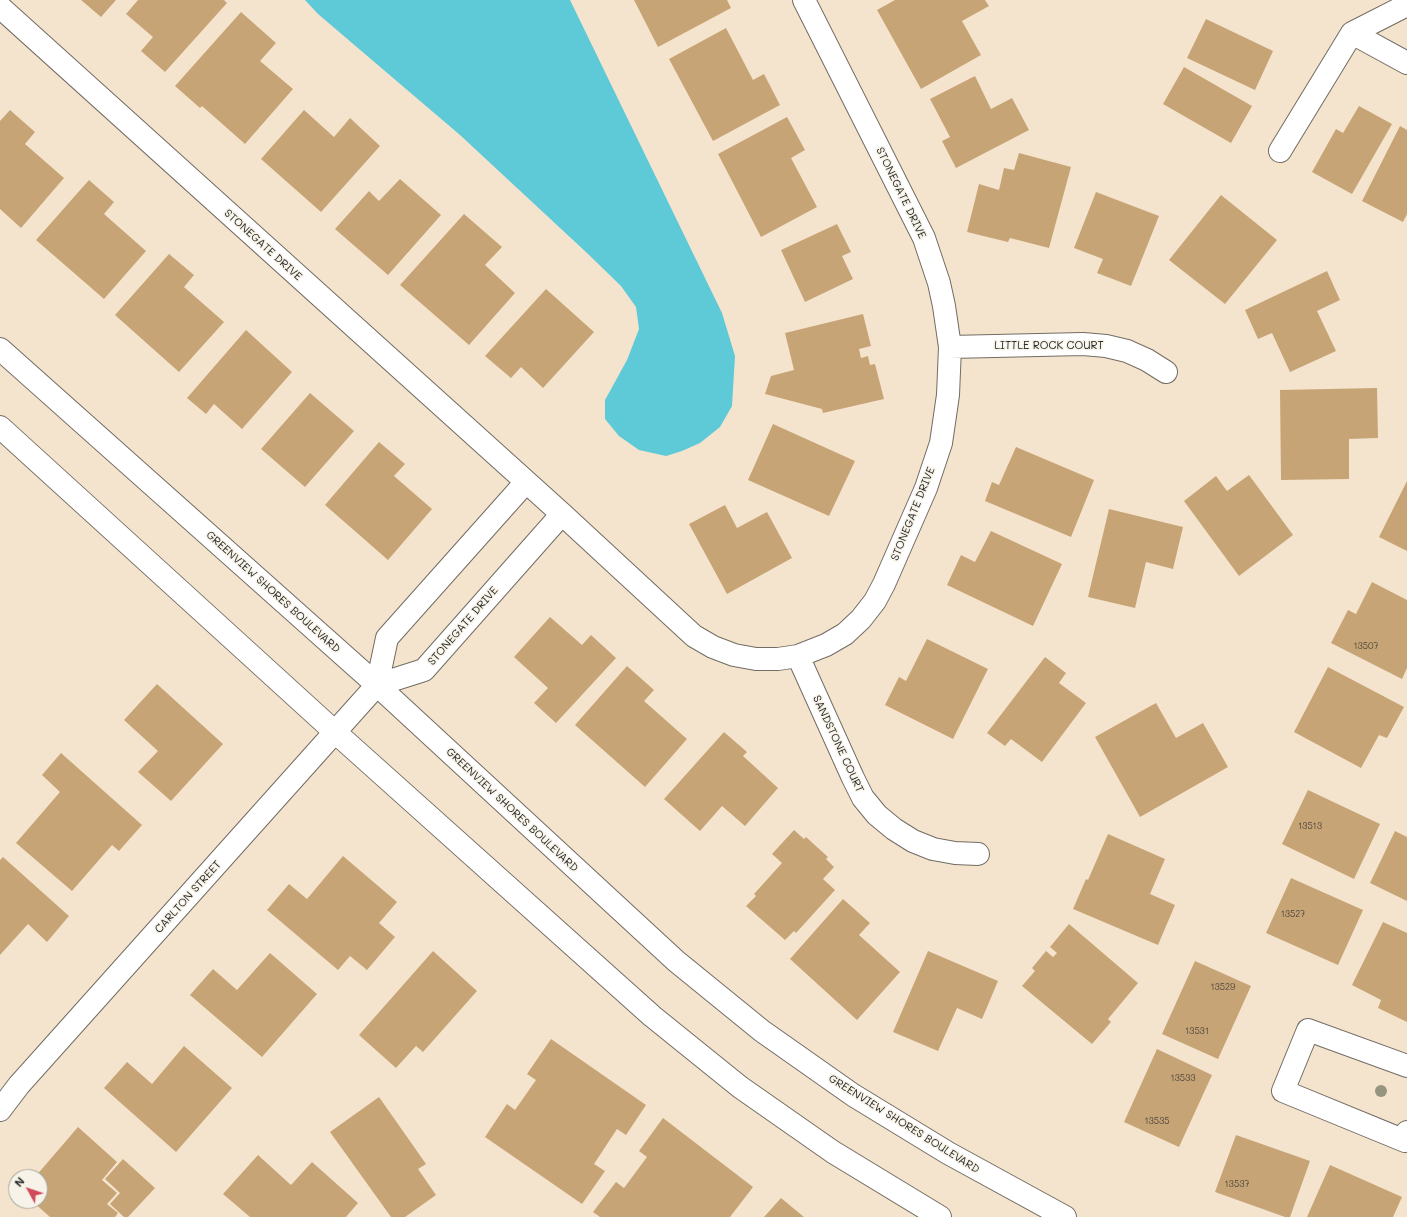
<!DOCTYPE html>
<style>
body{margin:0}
#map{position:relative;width:1407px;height:1217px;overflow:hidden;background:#f5e4cd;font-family:Mali,sans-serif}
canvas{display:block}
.north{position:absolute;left:8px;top:1169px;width:40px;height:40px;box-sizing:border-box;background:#f7f3e8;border:1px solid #a5a39c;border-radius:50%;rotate:310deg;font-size:11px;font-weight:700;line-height:16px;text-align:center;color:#2b2b2b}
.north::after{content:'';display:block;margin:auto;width:14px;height:18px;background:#d1495b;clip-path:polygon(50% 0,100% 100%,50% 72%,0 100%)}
</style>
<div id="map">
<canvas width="1407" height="1217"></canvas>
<div class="north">N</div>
</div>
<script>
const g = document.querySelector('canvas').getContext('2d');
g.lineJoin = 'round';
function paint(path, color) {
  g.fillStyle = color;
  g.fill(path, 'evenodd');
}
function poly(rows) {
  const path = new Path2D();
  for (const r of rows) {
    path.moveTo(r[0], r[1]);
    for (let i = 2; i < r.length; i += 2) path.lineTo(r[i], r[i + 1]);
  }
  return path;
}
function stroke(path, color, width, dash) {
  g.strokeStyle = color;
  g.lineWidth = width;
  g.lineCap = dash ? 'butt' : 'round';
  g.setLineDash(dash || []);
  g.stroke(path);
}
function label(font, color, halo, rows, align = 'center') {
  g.font = font + ' Mali,sans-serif';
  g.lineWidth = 3;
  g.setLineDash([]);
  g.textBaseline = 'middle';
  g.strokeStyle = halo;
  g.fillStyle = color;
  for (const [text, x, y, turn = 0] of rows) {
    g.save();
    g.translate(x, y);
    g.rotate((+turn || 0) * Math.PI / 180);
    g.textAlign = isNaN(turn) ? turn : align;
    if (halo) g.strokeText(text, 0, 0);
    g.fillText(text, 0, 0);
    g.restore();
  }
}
paint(poly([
 [305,0,570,0,722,313,735,356,732,406,720,427,700,443,682,451,666,456,639,450,619,436,605,419,605,400,627,360,639,329,636,307,621,286,587,253,460,135,318,14]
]), '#5ec9d7');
paint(poly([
 [81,0,116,0,101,17],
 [138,0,224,0,227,3,165,72,141,51,153,37,126,14],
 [634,0,727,0,731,8,658,47],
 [895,0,985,0,989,6,962,21,981,55,921,89,877,10],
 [241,12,276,43,260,61,293,89,245,144,202,106,200,108,175,86],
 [1206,19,1273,51,1255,90,1187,58],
 [726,28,753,80,764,74,780,105,713,141,669,59],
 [1184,67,1252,106,1231,143,1163,104],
 [975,76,991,109,1012,98,1029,130,956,168,942,141,950,137,930,99],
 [1359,106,1392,124,1352,194,1312,172,1336,129,1343,133],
 [10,110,35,132,25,144,64,178,21,228,0,209,0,121],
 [304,110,334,137,350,118,380,146,321,212,261,159],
 [787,117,805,150,791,158,817,207,761,237,718,154],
 [1400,126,1407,130,1407,214,1403,222,1362,201],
 [1019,153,1071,167,1049,248,1010,238,1008,242,967,232,979,184,999,190,1004,168,1014,170],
 [400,179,441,215,388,275,335,229,369,191,379,201],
 [89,180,114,202,104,214,146,251,104,299,36,240],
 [1096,192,1159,216,1131,286,1097,273,1103,259,1074,248],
 [1221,195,1277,240,1225,304,1169,260],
 [464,214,502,247,485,265,515,293,469,345,400,285],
 [837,224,851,252,842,256,853,279,805,302,781,250],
 [169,254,194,275,184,287,224,322,179,372,115,315],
 [1327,271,1340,300,1317,311,1336,351,1290,372,1272,333,1258,339,1245,310],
 [546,289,594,332,543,388,521,367,511,378,485,356],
 [863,314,871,346,859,349,861,358,868,356,870,365,875,364,884,399,823,413,822,409,765,394,771,376,794,370,785,333],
 [246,330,292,372,242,429,214,404,206,414,187,398],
 [1377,388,1378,438,1349,439,1349,479,1281,480,1280,390],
 [310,393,354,431,305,487,261,449],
 [773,424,855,461,829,516,748,480],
 [379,442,405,464,394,476,432,509,388,560,325,505],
 [1016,447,1094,480,1071,537,985,501,992,482,999,485],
 [1249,475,1293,535,1239,576,1184,501,1216,476,1227,491],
 [1407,481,1407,551,1379,537],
 [725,505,737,528,767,512,792,558,727,594,689,524],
 [1109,509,1183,527,1173,569,1146,562,1135,608,1088,597],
 [991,531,1062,564,1033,626,947,585,961,555,975,562],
 [1372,582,1407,600,1407,668,1402,679,1331,643,1348,610,1356,614],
 [550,617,582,645,591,635,616,658,556,723,534,703,548,688,514,657],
 [927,639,988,669,953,739,885,705,899,677,906,681],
 [1045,657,1066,673,1059,683,1086,703,1042,762,1011,739,1005,746,987,733],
 [627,666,654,690,644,701,687,739,645,787,575,725],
 [1328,667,1404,707,1387,738,1379,735,1361,768,1294,732],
 [157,684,223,744,171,801,138,772,158,751,124,720],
 [1156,703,1176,738,1203,723,1228,767,1140,817,1095,737],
 [724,732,747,752,743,756,778,788,745,826,722,806,700,831,664,799],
 [61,753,142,825,119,851,112,845,72,891,16,843,60,792,42,775],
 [1308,790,1380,824,1354,879,1282,844],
 [794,830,804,839,806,837,828,857,826,859,834,867,823,879,835,890,796,933,794,931,785,940,746,906,756,896,754,894,782,863,772,854],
 [1395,831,1407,837,1407,901,1370,883],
 [1108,834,1165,859,1150,894,1175,905,1158,945,1073,909,1086,879,1088,880],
 [343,856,397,902,379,923,395,937,367,970,350,956,338,970,267,910,289,884,307,899],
 [3,857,69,916,47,942,28,924,0,955,0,860],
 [1291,878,1363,910,1338,965,1266,933],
 [843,899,870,923,859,935,900,972,857,1020,790,959],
 [1383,922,1407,933,1407,1022,1378,1008,1381,1000,1352,985],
 [1069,924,1138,983,1108,1019,1111,1022,1092,1044,1022,986,1035,971,1032,968,1046,951,1053,957,1057,953,1050,947],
 [433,951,477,991,423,1052,416,1046,396,1068,359,1035],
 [928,951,998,981,982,1019,957,1008,938,1051,893,1032],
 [270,953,317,994,262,1057,190,995,213,969,237,990],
 [1195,961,1251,986,1218,1059,1162,1034],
 [551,1039,646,1105,626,1135,617,1129,594,1164,605,1171,582,1204,485,1137,507,1104,515,1110,536,1080,527,1074],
 [184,1046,232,1088,176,1152,104,1088,127,1062,152,1084],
 [1157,1049,1212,1075,1179,1147,1124,1122],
 [379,1097,426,1164,418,1169,436,1195,405,1217,391,1217,330,1132],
 [663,1118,753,1187,730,1217,600,1217,593,1212,616,1182,624,1188,647,1157,639,1151],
 [78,1127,117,1162,102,1180,117,1193,107,1204,118,1213,115,1217,50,1217,32,1201,40,1201,40,1177,35,1177],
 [1236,1135,1310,1161,1290,1217,1285,1217,1215,1192],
 [258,1155,291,1185,312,1162,358,1203,346,1217,250,1217,223,1194],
 [123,1159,155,1188,128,1217,124,1217,110,1204,120,1193,105,1179],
 [1330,1165,1402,1197,1393,1217,1307,1217],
 [781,1198,804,1217,764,1217]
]), '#c7a476');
const minor = poly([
 [0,7,562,514,694,636,713,647,734,655,756,659,778,659,798,656,826,645,845,634,861,619,875,601,884,584,926,488,941,443,948,395,950,347,944,306,939,283,924,238,804,0],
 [1352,33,1407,63],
 [1280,151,1352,33,1407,5],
 [950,347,1083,344,1106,346,1127,351,1147,360,1166,372],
 [0,349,377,685,676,961,762,1031,853,1095,948,1153,1065,1217],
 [0,427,335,732,652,1016,740,1087,833,1152,940,1217],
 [798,656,853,778,863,798,877,815,894,829,913,841,933,849,955,853,978,854],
 [377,685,424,670,562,514],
 [1407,1066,1308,1030,1283,1091,1405,1141,1407,1132],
 [0,1110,19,1085,377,685,387,638,526,482]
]);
stroke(minor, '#726c64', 24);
stroke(minor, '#fff', 22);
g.fillStyle = '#96957f';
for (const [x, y] of [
 [1381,1091]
]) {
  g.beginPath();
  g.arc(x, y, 6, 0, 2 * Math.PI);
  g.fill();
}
label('9px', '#52493e', null, [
 ["13507",1366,646],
 ["13513",1310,826],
 ["13527",1293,914],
 ["13529",1223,987],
 ["13531",1197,1031],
 ["13533",1183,1078],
 ["13535",1157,1121],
 ["13537",1237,1184]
]);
label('11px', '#2b2b2b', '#f7f3e8', [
 ["STONEGATE DRIVE",901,193,64],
 ["STONEGATE DRIVE",263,245,42],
 ["LITTLE ROCK COURT",1049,346],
 ["STONEGATE DRIVE",913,514,-68],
 ["GREENVIEW SHORES BOULEVARD",273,592,42],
 ["STONEGATE DRIVE",463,626,-49],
 ["SANDSTONE COURT",838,744,65],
 ["GREENVIEW SHORES BOULEVARD",512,810,43],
 ["CARLTON STREET",188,897,-48],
 ["GREENVIEW SHORES BOULEVARD",904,1124,32]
]);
</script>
